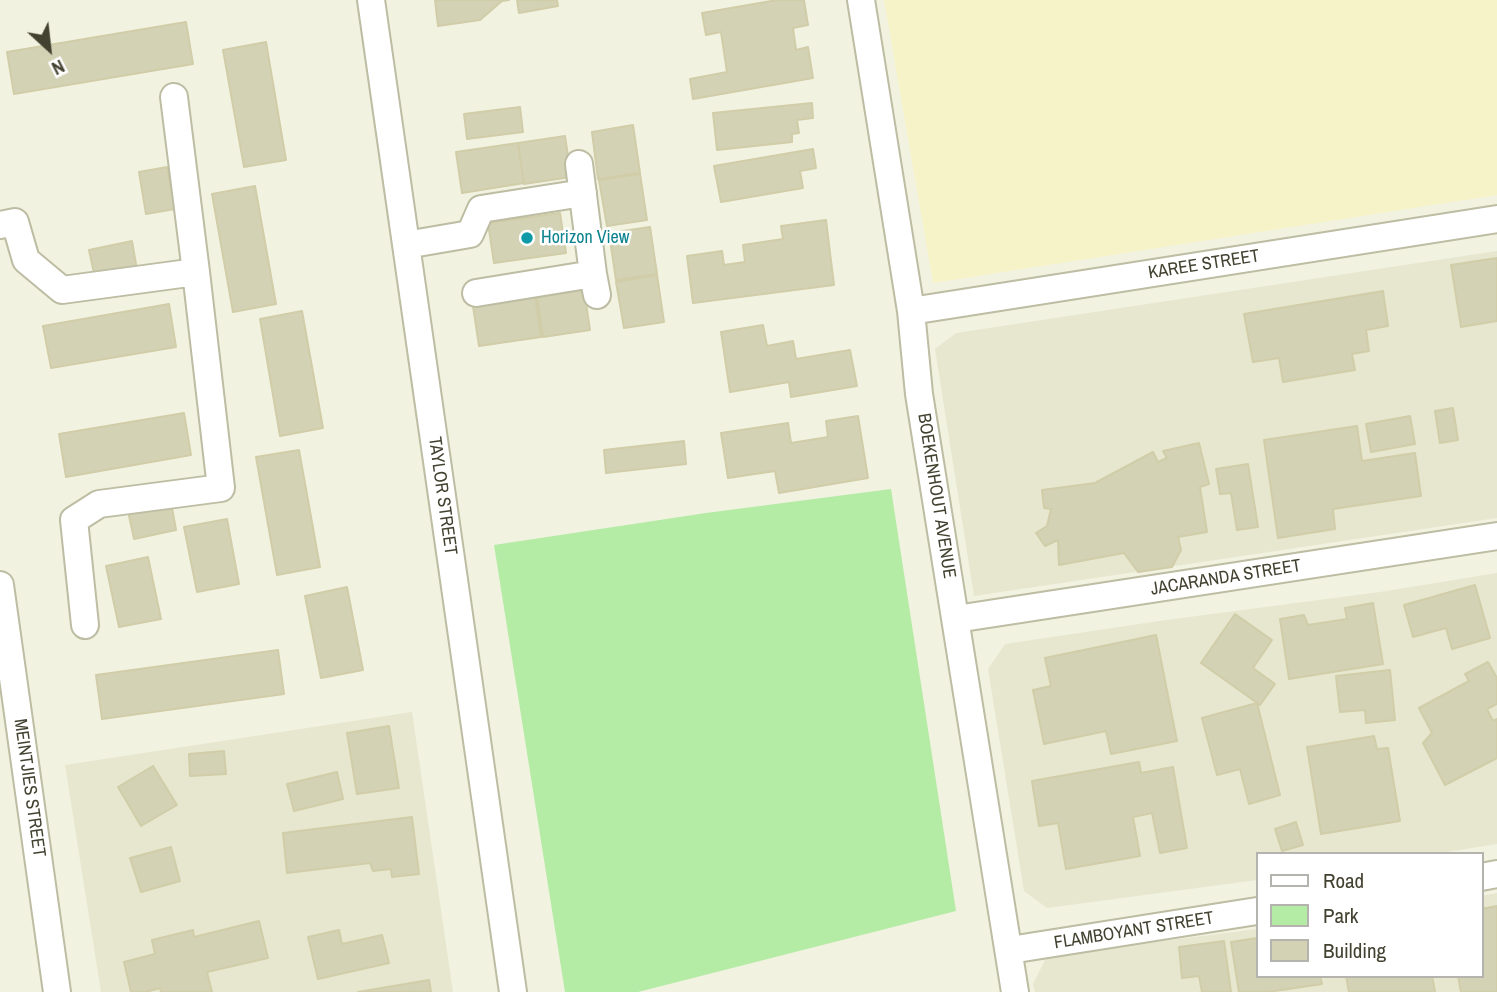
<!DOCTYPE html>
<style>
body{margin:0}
#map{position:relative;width:1497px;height:992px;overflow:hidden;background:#f2f2e1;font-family:"Archivo Narrow",sans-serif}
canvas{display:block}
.legend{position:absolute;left:1256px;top:852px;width:228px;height:126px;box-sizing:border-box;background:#fff;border:2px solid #b4b3ad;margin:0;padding:9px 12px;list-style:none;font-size:21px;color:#434231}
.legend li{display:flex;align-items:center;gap:14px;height:35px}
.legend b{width:35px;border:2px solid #b4b3ad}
.north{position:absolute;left:14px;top:14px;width:70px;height:70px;-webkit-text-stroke:5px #fff;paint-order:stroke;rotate:153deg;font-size:19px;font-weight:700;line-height:28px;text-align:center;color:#434231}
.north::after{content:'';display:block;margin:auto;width:24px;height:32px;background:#434231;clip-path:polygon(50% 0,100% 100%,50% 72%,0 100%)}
</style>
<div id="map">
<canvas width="1497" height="992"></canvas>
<ul class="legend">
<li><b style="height:9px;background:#fff"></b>Road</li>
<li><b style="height:19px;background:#b4eba5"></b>Park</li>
<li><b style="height:19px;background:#d4d2b5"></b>Building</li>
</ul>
<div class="north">N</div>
</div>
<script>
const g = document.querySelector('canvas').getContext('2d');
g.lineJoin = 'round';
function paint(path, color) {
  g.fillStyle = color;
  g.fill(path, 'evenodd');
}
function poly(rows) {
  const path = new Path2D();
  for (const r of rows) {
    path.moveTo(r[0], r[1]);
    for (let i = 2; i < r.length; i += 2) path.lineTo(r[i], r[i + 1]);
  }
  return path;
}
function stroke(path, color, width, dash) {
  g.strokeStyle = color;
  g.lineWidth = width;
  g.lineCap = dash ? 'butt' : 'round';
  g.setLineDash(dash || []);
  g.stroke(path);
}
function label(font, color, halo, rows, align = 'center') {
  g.font = font + ' "Archivo Narrow",sans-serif';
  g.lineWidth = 5;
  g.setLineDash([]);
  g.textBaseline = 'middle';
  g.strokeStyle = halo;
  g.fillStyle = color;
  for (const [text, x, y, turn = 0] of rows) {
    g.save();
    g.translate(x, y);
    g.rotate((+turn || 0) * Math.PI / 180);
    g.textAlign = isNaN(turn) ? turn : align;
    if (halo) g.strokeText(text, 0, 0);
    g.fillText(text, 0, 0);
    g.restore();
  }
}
paint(poly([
 [1497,251,1497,518,974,596,935,349,956,333],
 [1497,573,1497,844,1434,854,1257,854,1257,880,1047,908,1024,891,988,669,1005,644,1166,620,1380,592],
 [412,712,453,992,101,992,65,765],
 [1497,893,1497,992,1035,992,1033,984,1047,956,1257,929,1257,976,1481,976,1481,896]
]), '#e6e7ce');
paint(poly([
 [884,0,1497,0,1497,195,933,283]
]), '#f7f3c9');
paint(poly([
 [891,489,956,911,638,992,565,992,494,545,706,513]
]), '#b4eba5');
const building = poly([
 [435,0,509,0,502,1,480,20,438,26,435,0],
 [517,0,557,0,558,6,519,13,517,0],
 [777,0,804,0,808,25,793,28,796,50,808,47,813,78,693,99,690,79,727,72,721,32,706,35,702,13,777,0],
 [186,22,193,64,14,94,7,52,186,22],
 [266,42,286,160,244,167,223,50,266,42],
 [812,103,813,118,797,120,799,133,792,134,792,142,717,150,713,113,812,103],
 [520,107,523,132,467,139,464,114,520,107],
 [633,125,640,173,598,179,592,132,633,125],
 [565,136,571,177,524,184,518,143,565,136],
 [518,143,524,183,462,193,456,152,518,143],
 [813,149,816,168,800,171,803,188,721,202,714,166,813,149],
 [167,167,175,209,146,214,139,172,167,167],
 [640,174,647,220,607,226,599,180,640,174],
 [255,186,276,304,233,312,212,194,255,186],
 [560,213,566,253,494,263,488,223,560,213],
 [826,220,834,285,693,303,687,256,722,251,724,265,745,262,743,245,783,239,781,226,826,220],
 [650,227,657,274,616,280,609,233,650,227],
 [132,241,137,270,95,278,89,250,132,241],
 [1497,258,1497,321,1461,327,1451,265,1497,258],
 [657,275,664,322,624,328,616,282,657,275],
 [584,290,590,330,543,337,537,297,584,290],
 [1383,291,1388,326,1366,330,1369,351,1352,354,1355,370,1283,382,1279,358,1253,362,1244,314,1383,291],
 [535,296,541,337,479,346,473,306,535,296],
 [169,304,176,347,51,368,43,326,169,304],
 [302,311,323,428,280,436,260,319,302,311],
 [763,325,767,346,793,341,796,359,850,350,857,386,791,397,789,382,730,392,721,332,763,325],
 [1453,408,1458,440,1440,443,1435,411,1453,408],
 [184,413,191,455,66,477,59,434,184,413],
 [858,416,868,478,779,493,775,471,728,478,721,433,788,423,791,443,828,437,826,421,858,416],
 [1410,416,1415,444,1371,452,1366,424,1410,416],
 [1357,426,1362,461,1415,453,1421,496,1333,509,1335,529,1278,538,1264,440,1357,426],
 [684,441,686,464,606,473,604,450,684,441],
 [1199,443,1209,484,1200,487,1207,532,1178,537,1181,550,1172,567,1138,572,1124,553,1059,565,1058,540,1045,546,1036,533,1047,526,1051,509,1044,508,1042,490,1095,483,1153,452,1158,462,1167,458,1163,451,1199,443],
 [299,450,320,567,277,575,256,457,299,450],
 [1248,464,1258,527,1237,530,1231,493,1220,494,1216,469,1248,464],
 [171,502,176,530,134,539,128,511,171,502],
 [227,519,239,584,197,592,184,527,227,519],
 [148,557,161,619,119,627,106,566,148,557],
 [1475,585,1490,638,1452,649,1446,628,1413,637,1404,605,1475,585],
 [347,587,363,670,321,678,305,596,347,587],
 [1373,603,1383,664,1289,679,1280,619,1304,615,1308,625,1347,619,1345,608,1373,603],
 [1235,614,1272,640,1253,668,1275,684,1260,705,1201,663,1235,614],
 [1156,635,1177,741,1111,754,1106,731,1044,744,1033,690,1051,686,1045,658,1156,635],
 [278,650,284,694,102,719,96,675,278,650],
 [1488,662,1497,678,1497,704,1487,709,1493,721,1497,719,1497,758,1445,785,1423,743,1432,733,1419,708,1469,681,1465,674,1488,662],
 [1390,670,1395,720,1366,723,1365,710,1340,712,1336,676,1390,670],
 [1257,703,1280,795,1249,804,1240,769,1217,775,1202,718,1257,703],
 [389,726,399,788,357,794,347,733,389,726],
 [1374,736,1377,749,1388,748,1400,821,1321,834,1307,747,1374,736],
 [224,751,226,774,190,776,189,754,224,751],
 [1139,762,1141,773,1173,767,1187,848,1160,853,1152,813,1133,817,1140,856,1066,869,1058,823,1039,826,1032,781,1139,762],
 [153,766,177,805,141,826,118,787,153,766],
 [337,772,343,799,294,811,287,784,337,772],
 [412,817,419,874,392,877,391,869,373,871,370,863,287,873,283,833,412,817],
 [1296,822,1303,845,1282,851,1275,829,1296,822],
 [171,847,180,881,141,892,130,858,171,847],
 [1497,906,1497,992,1461,992,1458,976,1481,976,1481,909,1497,906],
 [259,921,268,958,207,972,212,992,161,992,160,988,146,992,131,992,124,962,155,954,152,940,193,930,194,937,259,921],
 [339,930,342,944,382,935,389,963,318,979,308,937,339,930],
 [1257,938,1257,976,1320,976,1322,984,1268,992,1239,992,1231,942,1257,938],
 [1224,941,1231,992,1202,992,1199,976,1182,978,1179,947,1224,941],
 [1346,976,1432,976,1435,992,1349,992,1346,976],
 [429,980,431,992,358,992,429,980]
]);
paint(building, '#d4d2b5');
stroke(building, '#d0cda8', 2);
const minor = poly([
 [371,0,513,992],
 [861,0,911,311,919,394,1015,992],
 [579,164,593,274],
 [0,225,15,222,26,260,62,290,196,272,174,97],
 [406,245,470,234,481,209,583,193],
 [476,293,593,274,597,295],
 [911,311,1497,219],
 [0,585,57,992],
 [956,619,1497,536],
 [85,625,74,520,99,504,221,488,196,272],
 [1481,877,1497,874],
 [1010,950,1257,911]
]);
stroke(minor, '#bdbda3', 30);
stroke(minor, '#fff', 26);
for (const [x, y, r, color] of [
 [527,238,7,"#0f9aa8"]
]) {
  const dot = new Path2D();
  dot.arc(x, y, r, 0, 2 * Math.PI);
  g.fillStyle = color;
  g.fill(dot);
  stroke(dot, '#fff', 2.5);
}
label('18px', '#0d838f', '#fff', [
 ["Horizon View",541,238]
], 'left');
label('18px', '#434231', '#fff', [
 ["KAREE STREET",1204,265,-9],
 ["TAYLOR STREET",442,496,82],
 ["BOEKENHOUT AVENUE",936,496,81],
 ["JACARANDA STREET",1226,578,-9],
 ["MEINTJIES STREET",29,788,82],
 ["FLAMBOYANT STREET",1134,931,-9]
]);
</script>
